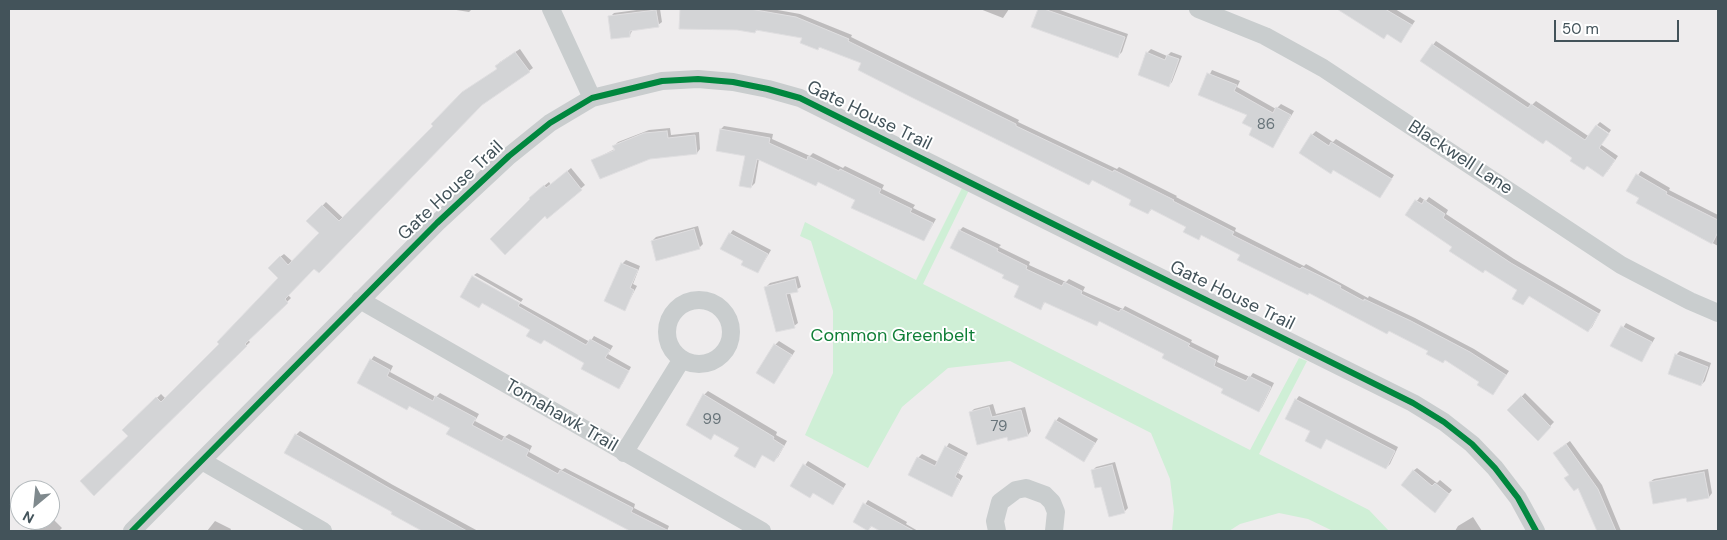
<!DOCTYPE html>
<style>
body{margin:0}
#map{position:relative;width:1727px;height:540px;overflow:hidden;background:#eeeced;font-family:"DM Sans",sans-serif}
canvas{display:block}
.frame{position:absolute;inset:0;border:10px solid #43535a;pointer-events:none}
.north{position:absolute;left:10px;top:480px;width:50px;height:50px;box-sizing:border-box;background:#fff;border:1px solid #b4babd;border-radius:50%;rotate:208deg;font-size:14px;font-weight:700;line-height:20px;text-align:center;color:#43535a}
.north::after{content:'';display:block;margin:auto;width:18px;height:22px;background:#7f898d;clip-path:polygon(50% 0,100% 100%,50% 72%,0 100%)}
.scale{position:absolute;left:1554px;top:20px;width:125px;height:22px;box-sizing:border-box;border:2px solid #43535a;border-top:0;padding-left:6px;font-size:15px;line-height:18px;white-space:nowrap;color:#43535a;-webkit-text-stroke:4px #fff;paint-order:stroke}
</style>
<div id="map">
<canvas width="1727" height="540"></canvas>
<div class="frame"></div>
<div class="north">N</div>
<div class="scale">50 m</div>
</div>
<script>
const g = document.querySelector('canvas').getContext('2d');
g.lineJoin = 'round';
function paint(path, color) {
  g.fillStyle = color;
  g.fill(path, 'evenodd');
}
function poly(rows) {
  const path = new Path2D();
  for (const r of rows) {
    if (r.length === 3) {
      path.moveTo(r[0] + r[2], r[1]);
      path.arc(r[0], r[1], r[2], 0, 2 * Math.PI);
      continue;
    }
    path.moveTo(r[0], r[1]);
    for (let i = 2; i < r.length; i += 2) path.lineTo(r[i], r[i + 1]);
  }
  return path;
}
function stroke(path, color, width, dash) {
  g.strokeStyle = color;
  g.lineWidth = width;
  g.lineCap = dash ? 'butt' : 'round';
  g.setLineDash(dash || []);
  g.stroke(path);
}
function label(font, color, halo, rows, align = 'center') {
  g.font = font + ' "DM Sans",sans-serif';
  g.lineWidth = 4;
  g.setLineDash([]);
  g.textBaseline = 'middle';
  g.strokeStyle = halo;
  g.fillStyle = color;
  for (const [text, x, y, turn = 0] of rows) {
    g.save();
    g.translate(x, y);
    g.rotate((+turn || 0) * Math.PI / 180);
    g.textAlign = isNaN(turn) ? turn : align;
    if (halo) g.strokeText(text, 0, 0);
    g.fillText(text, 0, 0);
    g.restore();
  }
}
paint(poly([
 [966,180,972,184,923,284,1250,450,1299,358,1307,361,1259,454,1369,510,1389,531,1333,531,1308,519,1279,513,1240,524,1229,531,1172,531,1174,511,1170,479,1151,433,1010,361,948,368,902,407,868,468,805,435,833,373,833,311,811,241,800,236,805,222,916,280]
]), '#cfefd6');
paint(poly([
 [450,9,472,9,469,12],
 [644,9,660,9,662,22,658,25,633,29,630,35,610,17,614,13],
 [681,9,772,9,800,14,852,35,851,37,1019,120,1018,122,1117,169,1119,167,1177,196,1176,197,1236,228,1235,231,1304,266,1306,264,1368,298,1369,296,1415,318,1474,349,1509,371,1496,390,1429,350,1202,234,1199,238,1187,226,1152,209,1148,213,1133,200,1093,179,1089,184,863,62,821,46,818,49,803,37,758,29,755,32,737,28,681,28],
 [980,9,1009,9,1003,18],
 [1039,9,1057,9,1128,34,1122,52,1118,56,1033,27],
 [1340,9,1395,9,1415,21,1401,41,1388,33,1384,37],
 [1436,41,1532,105,1536,101,1618,156,1607,172,1574,158,1433,45],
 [520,49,533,68,482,104,314,267,288,295,291,298,248,340,250,342,233,358,130,436,124,430,161,394,166,399,221,344,280,278,280,257,284,254,293,262,321,233,308,221,326,202,343,218,498,68,497,66,500,62],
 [1151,49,1167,56,1171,52,1182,56,1172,82,1168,86,1147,53],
 [1212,70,1240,81,1237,87,1276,109,1281,104,1294,111,1273,147,1254,128,1249,114,1200,94],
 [1600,122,1611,130,1609,133,1597,125],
 [724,126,773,134,772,139,810,156,813,153,843,168,845,166,884,185,882,189,915,205,913,208,936,219,924,240,857,199,819,181,759,159,755,183,751,187,746,155,721,129],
 [670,128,671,135,699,132,700,149,697,153,593,160,615,149,614,146,618,142,649,130],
 [1316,131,1333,142,1336,139,1394,175,1383,193,1380,197,1334,169,1331,172,1312,135],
 [571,168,585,185,547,217,534,194,549,182,551,185],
 [1641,171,1670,188,1669,190,1718,215,1718,246,1638,202,1640,198,1628,190],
 [1420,197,1426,201,1429,197,1448,210,1446,214,1514,259,1601,310,1592,327,1588,331,1530,295,1523,304,1519,289,1406,215],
 [698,226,703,244,699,248,652,241,656,237],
 [963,227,1001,245,999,247,1030,262,1029,265,1066,282,1069,279,1085,287,1083,291,1123,309,1125,306,1192,340,1191,342,1219,356,1217,362,1250,377,1253,373,1274,383,1262,407,1259,410,1166,353,1100,321,1096,325,1046,301,1040,309,1021,286,960,230],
 [733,230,771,250,758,272,745,261,730,234],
 [626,260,640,266,633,284,637,286,625,309,622,264],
 [477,273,523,299,521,302,474,275],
 [798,276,801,287,790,293,798,323,794,326,766,287,770,283],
 [473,277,590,342,594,336,613,346,608,354,631,367,622,384,618,387,585,363,545,339,541,343,531,329,483,302,479,307],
 [1626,323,1655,338,1641,361,1612,346],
 [779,341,795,351,774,383,775,345],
 [1680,351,1711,363,1705,381,1701,385,1676,355],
 [374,356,393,366,390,372,436,397,440,393,479,414,475,421,505,437,509,434,532,446,529,452,562,470,565,468,635,504,634,508,669,526,667,531,633,531,448,434,452,428,410,405,407,409,371,360],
 [708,391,777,432,776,435,787,441,778,457,774,460,763,454,754,466,740,448,715,433,711,438,704,395],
 [1525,393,1554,422,1538,439,1509,410],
 [1299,396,1398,447,1390,464,1386,468,1327,438,1321,448,1296,400],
 [993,404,996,414,1025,407,1031,431,1028,435,1008,436,970,413,974,409],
 [1059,417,1098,439,1084,461,1056,421],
 [300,431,393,485,478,531,425,531,393,513,296,435],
 [1570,441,1602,485,1621,531,1597,531,1579,486,1566,478,1570,474,1559,449],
 [949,443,968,453,958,473,963,476,952,496,918,458,922,454,938,462],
 [808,461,846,484,833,504,814,492,792,485],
 [1115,462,1128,508,1124,512,1092,471,1096,467],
 [1417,468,1437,483,1440,480,1452,490,1438,507,1413,471],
 [1708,469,1712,493,1709,497,1650,482,1654,479],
 [868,500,907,522,906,524,918,531,882,531,872,526,868,530,854,522],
 [50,516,62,528,59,531,29,531,35,525,38,527,44,520,50,520],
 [1473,517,1482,531,1455,531,1458,526],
 [215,521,231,529,230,531,207,531]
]), '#0003');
const building = poly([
 [680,9,750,9,796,17,849,39,848,41,1016,124,1016,126,1113,172,1114,170,1174,200,1173,201,1234,232,1232,235,1300,269,1302,267,1341,286,1340,288,1364,301,1364,299,1411,321,1470,352,1506,375,1493,395,1477,385,1479,382,1445,360,1443,363,1426,354,1428,351,1389,331,1387,334,1309,293,1308,295,1237,260,1240,255,1201,235,1199,240,1183,232,1186,227,1151,209,1148,214,1129,205,1131,200,1092,180,1089,185,911,97,858,70,861,63,819,47,818,50,800,43,802,38,756,30,755,33,737,30,679,29,680,9],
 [1038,9,1044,9,1125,37,1118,58,1031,27,1038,9],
 [1337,9,1385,9,1412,25,1401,43,1387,34,1384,39,1337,9],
 [656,10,659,27,630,31,630,37,611,39,608,16,656,10],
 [1432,44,1528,108,1531,104,1585,140,1596,125,1609,134,1599,148,1615,160,1603,177,1587,166,1584,170,1570,161,1572,158,1546,140,1543,144,1420,61,1432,44],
 [515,52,530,72,482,105,319,273,314,269,285,299,288,303,245,344,247,346,94,496,80,481,128,436,122,430,156,397,161,402,219,344,217,342,278,278,268,268,280,256,288,265,319,233,306,221,322,205,339,221,433,126,431,124,462,92,497,69,495,66,515,52],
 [1146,52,1165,60,1167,55,1179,59,1169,87,1138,75,1146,52],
 [1207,73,1237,85,1234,91,1273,113,1276,107,1291,115,1273,148,1249,135,1252,128,1242,123,1247,115,1198,95,1207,73],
 [720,129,770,138,769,143,807,160,808,156,839,171,840,169,881,189,879,193,912,209,910,212,933,223,924,241,851,208,855,200,818,182,816,186,757,159,751,188,739,186,745,156,716,151,720,129],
 [667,131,668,138,695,135,697,154,650,159,600,179,591,160,615,150,612,146,644,133,667,131],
 [1311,134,1329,146,1331,142,1392,179,1380,198,1333,170,1331,174,1299,153,1311,134],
 [567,171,582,190,547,219,545,216,505,255,490,239,530,199,529,198,544,185,546,188,567,171],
 [1636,174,1667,192,1666,194,1718,220,1718,232,1712,244,1636,203,1639,198,1626,191,1636,174],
 [1415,200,1422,204,1424,200,1445,214,1443,218,1511,263,1599,314,1588,332,1529,296,1523,305,1512,299,1517,290,1485,270,1483,273,1449,251,1452,247,1405,215,1415,200],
 [694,229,700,249,656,261,651,241,694,229],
 [959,230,998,249,997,251,1027,266,1026,269,1062,286,1064,282,1082,291,1081,294,1119,312,1121,309,1190,344,1188,346,1216,360,1214,366,1246,381,1249,376,1271,387,1259,412,1221,393,1223,389,1162,358,1164,354,1099,321,1097,326,1044,302,1041,310,1014,297,1019,286,1002,278,1004,275,950,248,959,230],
 [729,233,768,254,758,273,741,265,743,261,720,249,729,233],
 [621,263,638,270,630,288,634,290,625,311,604,301,621,263],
 [472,276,520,303,518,306,586,345,590,339,610,350,605,358,629,371,619,389,581,369,584,363,544,340,541,344,526,336,530,330,482,303,479,308,460,297,472,276],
 [795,279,798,292,786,294,795,328,776,332,764,287,795,279],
 [1621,326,1652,342,1642,362,1610,346,1621,326],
 [774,344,792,355,774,384,756,373,774,344],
 [1675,354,1708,367,1701,386,1668,374,1675,354],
 [370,359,390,370,387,376,433,401,435,396,476,418,472,425,502,441,504,437,529,450,526,456,558,474,560,470,633,508,631,512,669,531,630,531,446,434,450,428,409,406,407,410,357,383,370,359],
 [703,394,774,437,773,439,784,446,774,462,762,455,755,468,734,456,739,448,714,434,711,440,686,425,703,394],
 [1521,396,1551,427,1538,441,1507,410,1521,396],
 [1295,399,1395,451,1386,469,1326,439,1321,449,1305,441,1310,431,1285,419,1295,399],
 [989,407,992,417,1021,410,1028,436,1008,441,1007,437,977,445,969,412,989,407],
 [1055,420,1095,443,1084,462,1045,438,1055,420],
 [295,434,389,488,467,531,422,531,391,514,392,512,284,453,295,434],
 [1566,444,1598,489,1616,531,1597,531,1578,488,1574,491,1564,478,1569,475,1553,453,1566,444],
 [945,446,966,457,955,477,960,480,952,497,908,475,917,457,935,466,945,446],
 [803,464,843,488,833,505,813,493,810,498,790,486,803,464],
 [1112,465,1125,513,1109,517,1101,487,1095,488,1091,470,1112,465],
 [1413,470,1432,486,1435,483,1449,494,1435,513,1401,485,1413,470],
 [1704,472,1709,498,1687,502,1686,498,1653,504,1649,482,1704,472],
 [863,503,914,531,880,531,871,526,868,531,853,522,863,503]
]);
paint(building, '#d3d4d6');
stroke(building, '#dfdee0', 1);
stroke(poly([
 [551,9,592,98],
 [1198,9,1265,36,1323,68,1621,265,1690,301,1718,313],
 [360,300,762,531],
 [699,332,32],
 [624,453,682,359],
 [202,461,323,531],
 [132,531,437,223,509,156,550,123,592,98,662,81,698,79,733,82,768,89,800,98,1413,403,1444,422,1472,444,1495,468,1518,498,1536,531],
 [997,531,995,521,1000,502,1016,490,1026,488,1045,495,1052,502,1056,512,1054,531]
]), '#c9cdce', 18);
stroke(poly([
 [132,531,437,223,509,156,550,123,592,98,662,81,698,79,733,82,768,89,800,98,1413,403,1444,422,1472,444,1495,468,1518,498,1536,531]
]), '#00873e', 6);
label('15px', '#68747a', null, [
 ["86",1266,125],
 ["99",712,420],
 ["79",999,427]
]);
label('18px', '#43535a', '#fff', [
 ["Gate House Trail",869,116,26],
 ["Blackwell Lane",1460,158,33],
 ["Gate House Trail",451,191,-43],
 ["Gate House Trail",1232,296,26],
 ["Tomahawk Trail",561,416,30]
]);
label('18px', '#107f37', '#fff', [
 ["Common Greenbelt",893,336]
]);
</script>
